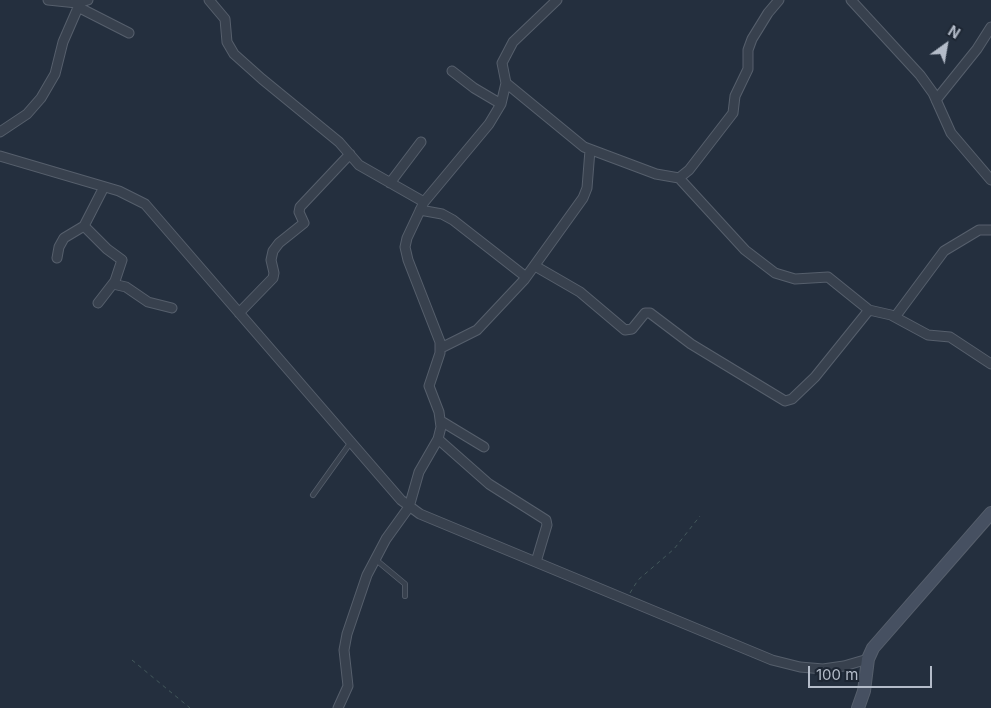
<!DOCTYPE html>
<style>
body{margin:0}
#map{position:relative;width:991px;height:708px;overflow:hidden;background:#242f3e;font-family:Inter,sans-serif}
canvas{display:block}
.north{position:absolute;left:921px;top:20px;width:50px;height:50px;-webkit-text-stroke:4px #1d2633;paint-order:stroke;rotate:32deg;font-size:14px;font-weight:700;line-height:20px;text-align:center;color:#b4bcc9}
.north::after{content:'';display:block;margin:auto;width:18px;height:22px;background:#b4bcc9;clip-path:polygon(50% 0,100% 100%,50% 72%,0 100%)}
.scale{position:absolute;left:808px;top:666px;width:124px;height:22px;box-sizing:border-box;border:2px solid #b4bcc9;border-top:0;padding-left:6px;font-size:15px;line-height:18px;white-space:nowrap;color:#b4bcc9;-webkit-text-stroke:4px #1d2633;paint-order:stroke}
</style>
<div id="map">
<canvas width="991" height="708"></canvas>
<div class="north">N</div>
<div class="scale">100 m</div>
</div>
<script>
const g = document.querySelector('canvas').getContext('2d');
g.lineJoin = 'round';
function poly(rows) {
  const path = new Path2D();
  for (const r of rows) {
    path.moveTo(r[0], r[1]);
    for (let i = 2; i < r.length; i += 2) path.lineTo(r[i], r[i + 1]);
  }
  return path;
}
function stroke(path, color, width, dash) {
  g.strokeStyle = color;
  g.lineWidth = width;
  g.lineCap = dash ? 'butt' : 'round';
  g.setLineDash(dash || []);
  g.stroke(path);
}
const lane = poly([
 [313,495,351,442],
 [375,559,405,584,405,596]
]);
const street = poly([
 [48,0,77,3,88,0],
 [209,0,225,19,227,42,234,54,262,79,339,142,359,165,424,202],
 [851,0,920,75,933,93,951,133,991,180],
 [78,7,129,33],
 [452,71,474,88,501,104],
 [506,83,584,147,656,174,679,178,689,170,733,113,735,96,748,69,748,50,752,39,768,13,779,0],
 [936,100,977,49,991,27],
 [0,132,27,114,41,98,55,74,63,42,80,3],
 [0,156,119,191,145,204,401,500,420,514,772,660,800,667,823,669,844,666,868,659],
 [679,178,745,250,775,273,795,279,828,277,869,310,891,315,928,335,950,337,991,364],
 [390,183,421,142],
 [420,210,442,214,453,220,526,277],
 [84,226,107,249,122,260,115,281,98,303],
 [57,258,59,247,64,238,84,226,104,187],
 [535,266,580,292,625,330,632,329,645,313,650,313,691,344,785,401,792,399,815,377,869,310],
 [113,284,126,287,148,302,172,308],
 [239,313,273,278,274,273,271,260,273,251,279,243,304,223,299,212,300,207,350,154],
 [895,317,944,251,979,230,991,230],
 [441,348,477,330,524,280,583,198,587,188,590,150],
 [441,421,484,447],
 [438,439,489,484,546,520,547,525,536,562],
 [338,708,348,686,344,650,347,634,367,575,386,539,409,507,419,472,438,439,441,427,439,412,429,386,440,353,440,342,408,260,405,247,407,238,424,202,489,124,501,104,506,83,502,63,513,42,557,0]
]);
const secondary = poly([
 [858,708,864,691,868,659,873,648,991,513]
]);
stroke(lane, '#565f6c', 6);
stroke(street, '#565f6c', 11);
stroke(secondary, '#565f6c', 14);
stroke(poly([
 [630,593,638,580,674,549,700,516],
 [132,660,190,708]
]), '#44595c', 1, [4, 4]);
stroke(lane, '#38414e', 4.5);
stroke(street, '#38414e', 9);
stroke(secondary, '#465061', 12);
</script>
